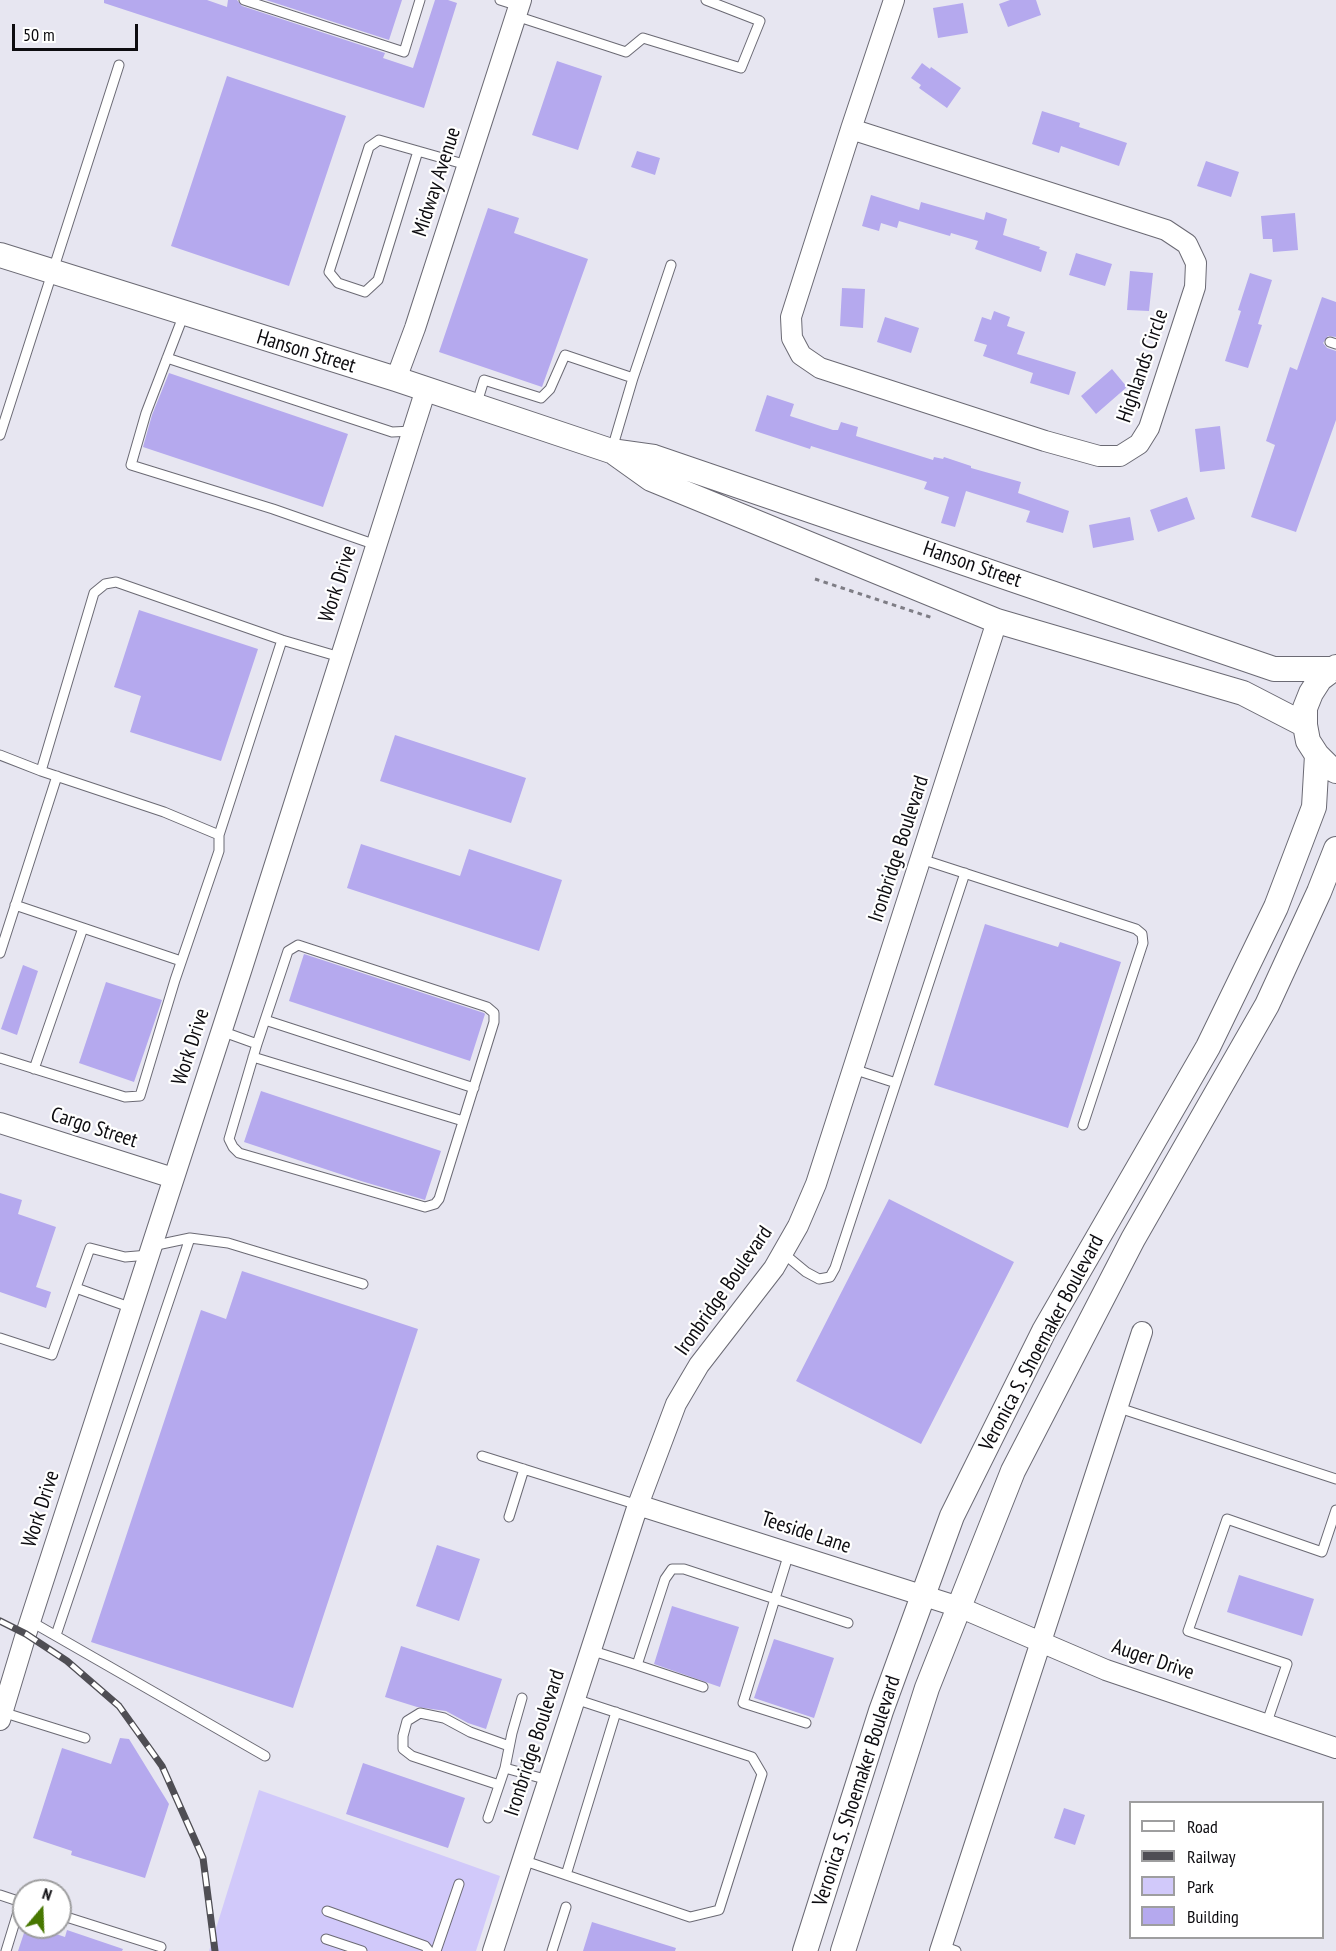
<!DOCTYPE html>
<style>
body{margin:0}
#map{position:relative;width:1336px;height:1951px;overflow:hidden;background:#e7e6f1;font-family:"PT Sans Narrow",sans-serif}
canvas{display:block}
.legend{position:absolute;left:1129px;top:1801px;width:195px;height:138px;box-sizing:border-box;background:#fff;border:2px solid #9e9e9f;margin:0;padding:8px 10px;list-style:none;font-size:18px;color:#0d0c10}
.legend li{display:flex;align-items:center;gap:12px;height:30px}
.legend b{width:30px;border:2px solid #9e9e9f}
.north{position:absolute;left:12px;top:1879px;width:60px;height:60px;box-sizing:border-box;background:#fff;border:2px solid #9e9e9f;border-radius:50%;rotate:19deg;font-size:16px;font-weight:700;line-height:24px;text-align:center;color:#0d0c10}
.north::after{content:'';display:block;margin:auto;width:21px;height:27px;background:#477700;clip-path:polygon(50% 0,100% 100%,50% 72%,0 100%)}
.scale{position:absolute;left:12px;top:24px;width:126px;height:27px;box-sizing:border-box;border:3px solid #0d0c10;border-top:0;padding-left:8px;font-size:18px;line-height:21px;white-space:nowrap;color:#0d0c10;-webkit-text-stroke:4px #fff;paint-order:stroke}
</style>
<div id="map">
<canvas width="1336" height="1951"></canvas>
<ul class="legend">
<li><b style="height:8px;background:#fff"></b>Road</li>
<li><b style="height:8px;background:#4f4e54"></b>Railway</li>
<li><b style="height:16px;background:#d1c9fa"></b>Park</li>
<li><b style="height:16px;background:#b5a9ee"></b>Building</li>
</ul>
<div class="north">N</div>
<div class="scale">50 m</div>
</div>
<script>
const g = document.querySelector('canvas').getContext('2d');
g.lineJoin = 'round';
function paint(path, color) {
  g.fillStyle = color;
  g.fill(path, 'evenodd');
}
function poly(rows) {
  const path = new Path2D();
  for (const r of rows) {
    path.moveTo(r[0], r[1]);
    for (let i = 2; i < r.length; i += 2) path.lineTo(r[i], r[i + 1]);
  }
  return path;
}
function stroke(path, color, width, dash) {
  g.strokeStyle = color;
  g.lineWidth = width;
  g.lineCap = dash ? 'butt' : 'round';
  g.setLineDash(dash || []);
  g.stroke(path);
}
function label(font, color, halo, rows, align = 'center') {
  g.font = font + ' "PT Sans Narrow",sans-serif';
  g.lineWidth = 4.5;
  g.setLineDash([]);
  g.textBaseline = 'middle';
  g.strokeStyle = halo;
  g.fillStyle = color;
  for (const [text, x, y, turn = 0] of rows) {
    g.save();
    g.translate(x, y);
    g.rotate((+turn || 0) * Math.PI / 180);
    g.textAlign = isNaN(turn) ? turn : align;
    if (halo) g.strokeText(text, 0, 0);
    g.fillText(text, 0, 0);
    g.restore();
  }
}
paint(poly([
 [259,1790,500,1876,476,1951,209,1951]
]), '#d1c9fa');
paint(poly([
 [104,0,207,0,227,7,228,0,237,0,242,6,385,53,383,58,413,68,435,0,448,0,457,3,424,108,104,3],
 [266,0,402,0,389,40],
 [1010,0,1036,0,1041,15,1008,27,999,4],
 [963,3,968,33,938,38,933,8],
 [557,61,602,76,578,150,532,135],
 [922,63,930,69,931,67,961,88,947,108,919,88,921,85,911,78],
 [227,76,346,116,289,286,171,246],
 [1042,111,1080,123,1079,127,1127,143,1119,166,1061,146,1059,153,1032,144],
 [637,151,660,158,655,175,631,167],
 [1206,161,1239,172,1231,197,1197,186],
 [871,195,919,210,921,202,984,220,986,212,1007,219,1003,235,1040,247,1039,249,1047,252,1041,272,975,249,978,241,951,233,950,236,899,221,897,228,881,223,879,231,862,226],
 [488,208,519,218,514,233,588,259,542,387,439,352],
 [1295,213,1298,250,1273,252,1272,239,1263,239,1261,216],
 [1076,253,1112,264,1105,286,1069,275],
 [1130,271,1153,273,1149,311,1127,310],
 [1250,273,1272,280,1258,324,1262,325,1248,368,1225,361,1241,311,1238,310],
 [842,288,865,289,863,328,840,326],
 [1322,297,1336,302,1336,337,1328,336,1323,343,1327,348,1336,351,1336,420,1296,532,1251,517,1275,445,1266,441,1290,367,1297,370],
 [994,311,1010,317,1007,326,1025,332,1017,354,1076,372,1069,395,1030,383,1033,373,983,356,987,345,974,341,982,317,991,320],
 [885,317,919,328,911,353,877,342],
 [1112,369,1127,387,1096,414,1081,396],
 [169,373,348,434,323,507,143,447,152,415],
 [767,395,794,404,790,416,833,430,838,430,841,422,858,427,856,436,933,460,934,457,943,459,944,457,971,466,971,468,1021,482,1018,493,1069,511,1063,533,1026,522,1030,511,966,491,955,527,941,523,949,497,924,489,927,482,811,446,810,449,755,431],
 [1220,426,1225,469,1200,472,1195,429],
 [1187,497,1195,519,1158,532,1150,510],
 [1130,517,1134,540,1093,548,1089,525],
 [139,610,258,649,221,761,130,732,141,696,114,687],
 [395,735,526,778,511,823,380,781],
 [361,844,460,876,469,849,562,880,539,951,347,888],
 [985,924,1058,947,1060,942,1121,962,1068,1128,934,1085],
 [304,954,484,1013,485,1014,470,1061,289,1001],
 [23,965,38,971,17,1035,1,1029],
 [106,982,162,1000,134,1082,79,1063],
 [261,1091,441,1151,425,1200,361,1181,244,1142],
 [0,1193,22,1200,18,1214,56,1227,36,1287,51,1292,46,1308,0,1292],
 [889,1199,1014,1262,921,1444,796,1381],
 [242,1271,418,1329,293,1708,91,1642,201,1310,226,1319],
 [437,1545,480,1559,459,1621,416,1606],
 [1239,1575,1314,1599,1302,1636,1227,1612],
 [672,1606,739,1627,720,1687,654,1664],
 [774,1639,834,1658,814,1718,754,1698],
 [401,1646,502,1679,486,1729,468,1723,446,1711,417,1707,385,1697],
 [120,1738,129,1739,169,1804,145,1878,71,1855,72,1851,33,1838,62,1748,111,1764],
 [363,1763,465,1798,448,1848,346,1814],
 [1064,1808,1085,1815,1075,1845,1054,1838],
 [592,1922,676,1948,675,1951,583,1951],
 [26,1927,35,1927,65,1937,67,1930,123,1949,122,1951,18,1951]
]), '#b5a9ee');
const service = poly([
 [244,0,404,52,420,0],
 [500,0,519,6],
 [516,16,626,52,643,38,741,68,760,21,706,0],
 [418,151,378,280,365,292,338,283,329,272,369,147,379,140,467,165],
 [184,314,146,413,131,465,273,509,376,545],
 [1330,342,1336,344],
 [167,358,392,432,413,431],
 [476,406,484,380,541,398,550,389,565,355,633,378],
 [0,435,119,65],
 [612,449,633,378,671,265],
 [0,755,41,771,164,812,219,835,219,851,175,980,140,1096,125,1097,0,1058],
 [41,771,94,593,105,584,116,582,282,640,340,657],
 [219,835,282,640],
 [921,859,1136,929,1142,934,1143,943,1083,1125],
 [15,905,181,961],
 [0,953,57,776],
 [265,1020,474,1088],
 [221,1031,257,1044,288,951,298,945,487,1007,494,1013,494,1022,439,1199,435,1204,425,1207,239,1153,233,1147,229,1139,257,1044],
 [253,1057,463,1121],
 [34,1069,83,928],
 [853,1069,896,1083],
 [152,1246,190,1238,228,1243,363,1284],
 [783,1253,806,1272,819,1279,830,1277,835,1268,965,873],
 [76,1288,132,1308],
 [0,1338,52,1355,90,1248,125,1257,149,1255],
 [1116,1407,1336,1479],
 [482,1456,638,1505],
 [509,1517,524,1469],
 [789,1553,743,1703,806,1723],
 [30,1621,265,1756],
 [56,1635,190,1238],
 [590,1650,637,1665,665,1579,672,1569,684,1569,848,1623],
 [637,1665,703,1687],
 [2,1712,85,1738],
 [1266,1725,1287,1664,1188,1631,1227,1519,1322,1552,1336,1510],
 [505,1768,512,1733,522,1698],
 [499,1785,412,1756,403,1749,403,1736,407,1721,420,1713,444,1718,470,1732,509,1746],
 [488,1818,505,1768,548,1780],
 [522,1860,690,1917,719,1910,762,1774,752,1757,575,1699],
 [566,1875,616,1712],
 [0,1895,24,1903],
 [327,1911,425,1946,429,1951],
 [60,1915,161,1947],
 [326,1939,362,1951],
 [942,1946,956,1951],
 [6,1951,21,1902],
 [436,1951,459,1884],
 [552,1951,566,1907]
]);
const minor = poly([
 [851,129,1166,230,1187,244,1196,263,1195,287,1149,428,1139,444,1120,456,1099,456,1045,441,820,368,801,355,792,338,791,317,851,129],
 [851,129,894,0],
 [396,379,415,328,521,0],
 [0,1123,173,1178],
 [638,1505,959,1607,1106,1670,1336,1748],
 [0,1720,26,1634,242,968,426,389],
 [493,1951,638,1505,676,1404,699,1365,774,1268,798,1226,816,1184,997,621],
 [940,1951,1142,1332]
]);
const tertiary = poly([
 [0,255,396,379,611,451,654,457,1274,669,1333,669],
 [616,454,651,479,997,621,1243,693,1305,725],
 [1336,667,1320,679,1311,693,1305,708,1305,725,1308,741,1317,755,1329,767,1336,771],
 [805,1951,881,1711,952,1516,1044,1331,1208,1047,1276,907,1314,807,1317,755],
 [843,1951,927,1688,1013,1471,1133,1239,1267,1005,1319,892,1336,849]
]);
stroke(service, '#6b6a74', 11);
stroke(minor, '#6b6a74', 22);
stroke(tertiary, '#6b6a74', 26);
stroke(poly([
 [815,579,933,618]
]), '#7e7d85', 3, [4.5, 4.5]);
stroke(service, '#fff', 9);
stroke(minor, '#fff', 20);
stroke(tertiary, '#fff', 24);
const rail = poly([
 [0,1621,26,1634,67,1661,119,1706,162,1766,203,1858,215,1951]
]);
stroke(rail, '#4f4e54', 7);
stroke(rail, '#fff', 4.5, [14]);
label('21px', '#0d0c10', '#fff', [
 ["Midway Avenue",437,182,-72],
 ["Hanson Street",306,352,17],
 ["Highlands Circle",1143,366,-71],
 ["Hanson Street",972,565,19],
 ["Work Drive",338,584,-72],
 ["Ironbridge Boulevard",899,849,-72],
 ["Work Drive",191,1047,-72],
 ["Cargo Street",94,1128,18],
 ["Ironbridge Boulevard",724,1291,-55],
 ["Veronica S. Shoemaker Boulevard",1042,1343,-62],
 ["Work Drive",41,1509,-72],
 ["Teeside Lane",806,1533,18],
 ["Auger Drive",1153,1660,19],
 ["Ironbridge Boulevard",535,1743,-72],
 ["Veronica S. Shoemaker Boulevard",857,1791,-72]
]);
</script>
